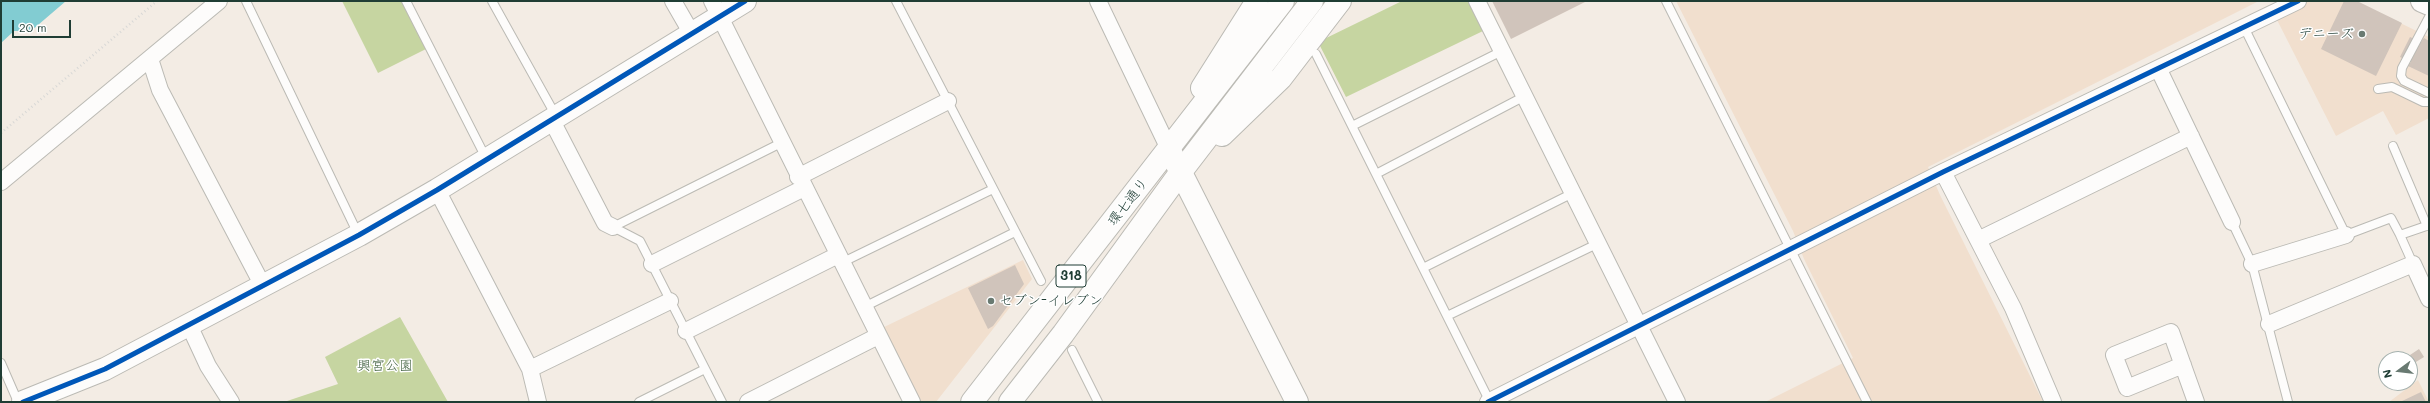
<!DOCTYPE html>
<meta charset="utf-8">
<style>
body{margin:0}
#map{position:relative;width:2430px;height:403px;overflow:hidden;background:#f3ece4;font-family:Mali,sans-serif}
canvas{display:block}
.frame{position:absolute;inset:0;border:2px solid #1f3d34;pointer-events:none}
.north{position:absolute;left:2378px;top:351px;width:40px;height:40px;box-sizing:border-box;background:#fff;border:1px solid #a5b1ae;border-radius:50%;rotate:255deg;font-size:11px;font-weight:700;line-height:16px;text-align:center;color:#1f3d34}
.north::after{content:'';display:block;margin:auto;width:14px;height:18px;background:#697a72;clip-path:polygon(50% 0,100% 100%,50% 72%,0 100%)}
.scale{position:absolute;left:12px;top:20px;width:59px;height:18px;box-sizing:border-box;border:2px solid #1f3d34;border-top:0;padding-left:5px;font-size:12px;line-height:14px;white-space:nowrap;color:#1f3d34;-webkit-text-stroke:3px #fff;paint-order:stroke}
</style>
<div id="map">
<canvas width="2430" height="403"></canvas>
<div class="frame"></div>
<div class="north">N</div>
<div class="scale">20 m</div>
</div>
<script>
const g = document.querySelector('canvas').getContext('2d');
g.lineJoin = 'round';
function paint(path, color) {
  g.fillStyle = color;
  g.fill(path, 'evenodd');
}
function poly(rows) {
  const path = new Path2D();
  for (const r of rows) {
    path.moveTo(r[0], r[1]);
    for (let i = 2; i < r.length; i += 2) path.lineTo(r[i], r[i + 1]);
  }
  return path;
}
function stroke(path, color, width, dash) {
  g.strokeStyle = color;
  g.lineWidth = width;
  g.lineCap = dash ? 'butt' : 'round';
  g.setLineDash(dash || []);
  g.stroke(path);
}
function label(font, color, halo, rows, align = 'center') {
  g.font = font + ' Mali,"Klee One",sans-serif';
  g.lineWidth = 3;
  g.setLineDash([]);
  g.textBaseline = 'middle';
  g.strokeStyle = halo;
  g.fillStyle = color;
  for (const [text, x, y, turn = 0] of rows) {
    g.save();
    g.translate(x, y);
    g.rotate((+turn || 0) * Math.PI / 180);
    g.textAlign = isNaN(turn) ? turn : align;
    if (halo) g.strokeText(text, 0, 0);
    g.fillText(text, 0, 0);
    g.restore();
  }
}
paint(poly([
 [1676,1,2259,1,1928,167,1940,195,2043,402,1765,402,1853,358,1804,259,1793,231],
 [2306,1,2355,1,2429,37,2429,118,2396,135,2383,111,2336,136,2275,16],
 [1023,260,1032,279,936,402,915,402,880,329],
 [2418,380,2429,402,2389,402]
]), '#f1dfce');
paint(poly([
 [342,1,402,1,426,49,378,73],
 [1402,1,1469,1,1483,31,1346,97,1318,42],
 [400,317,448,402,284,402,338,384,325,357]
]), '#c6d5a1');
paint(poly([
 [1,1,66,1,31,31,14,31,1,43]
]), '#82ccd2');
paint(poly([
 [1492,1,1587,1,1511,39],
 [2344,1,2357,1,2402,23,2376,76,2321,49],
 [2410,37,2421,42,2424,38,2429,41,2429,76,2408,66,2411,62,2400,57],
 [1015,265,1024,284,993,326,988,329,968,288],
 [2419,349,2424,357,2411,365,2410,359,2407,357],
 [2410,371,2416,378,2405,388,2401,383,2410,383],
 [2421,392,2426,402,2400,402]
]), '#d0c4bb');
const lane = poly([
 [246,1,358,234],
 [406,1,486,158],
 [492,1,556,116],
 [896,1,1041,281],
 [1666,1,1867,402],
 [2429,17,2402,68,2401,76,2404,81,2429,93],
 [2244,27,2346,235,2391,218,2400,235],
 [1316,54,1490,402],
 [2378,89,2392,87,2423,102,2429,102],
 [1352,126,1502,51],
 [2393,146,2427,226],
 [1376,174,1525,96],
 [2232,222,2252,264,2288,402],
 [613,227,640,241,722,402],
 [613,227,781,143],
 [841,263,993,189],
 [2413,264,2400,235,2429,225],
 [1423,268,1573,193],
 [864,307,1015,232],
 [1447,316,1599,243],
 [1072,350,1098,402],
 [1,363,18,402],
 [639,402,705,369]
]);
const street = poly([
 [673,1,692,34],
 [712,1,912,402],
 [1098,1,1169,149],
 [1477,1,1677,402],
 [150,59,160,90,263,286],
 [2159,70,2232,222],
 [551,119,605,223,613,227],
 [1943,172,2013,308,2053,402],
 [798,177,948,101],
 [1,182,219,1],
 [437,190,530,369,538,402],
 [1978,240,2191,136],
 [652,264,804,188],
 [2252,264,2346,235],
 [2269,324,2413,264,2429,299],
 [189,325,208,366,231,402],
 [686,331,838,255],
 [2183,365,2127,388,2114,355,2171,332,2196,402],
 [530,369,670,301],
 [748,402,878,336],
 [1488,402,1943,172,2298,1]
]);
const secondary = poly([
 [1169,149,1297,402],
 [23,402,105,369,359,235,437,190,745,1]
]);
const primary = poly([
 [1202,88,1257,1],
 [1222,135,1281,78,1340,1],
 [972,402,1283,1],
 [1010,402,1063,334,1180,173,1312,1]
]);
const highway = poly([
 [2422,1,2429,4]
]);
stroke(lane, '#bbbab4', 10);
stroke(street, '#bbbab4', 18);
stroke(secondary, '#bbbab4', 24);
stroke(primary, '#bbbab4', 24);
stroke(highway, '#bbbab4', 24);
stroke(poly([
 [1,133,157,1]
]), '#d7d7d5', 2.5, [1, 3]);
stroke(lane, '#fdfcfb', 8);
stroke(street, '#fdfcfb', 16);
stroke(secondary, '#fdfcfb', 22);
stroke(primary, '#fdfcfb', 22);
stroke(highway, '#fdfcfb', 22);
stroke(poly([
 [23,402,105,369,359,235,437,190,745,1],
 [1488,402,1943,172,2298,1]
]), '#0057b8', 5);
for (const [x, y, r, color] of [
 [2362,34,4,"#697a72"],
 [991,301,4,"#697a72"]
]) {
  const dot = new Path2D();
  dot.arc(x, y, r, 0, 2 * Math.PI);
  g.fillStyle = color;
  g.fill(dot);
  stroke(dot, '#fff', 1.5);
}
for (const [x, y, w] of [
 [1071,276,30]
]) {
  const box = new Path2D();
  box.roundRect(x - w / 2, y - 11, w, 22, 3);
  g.fillStyle = '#fff';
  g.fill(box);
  stroke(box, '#1f3d34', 1);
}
label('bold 13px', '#1f3d34', null, [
 ["318",1071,276]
]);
label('14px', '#1f3d34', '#fff', [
 ["デニーズ",2354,34],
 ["セブン-イレブン",999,301,"left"]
], 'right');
label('14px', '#1f3d34', '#fff', [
 ["環七通り",1128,202,-52]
]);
label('14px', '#466544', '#fff', [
 ["興宮公園",385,366]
]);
</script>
